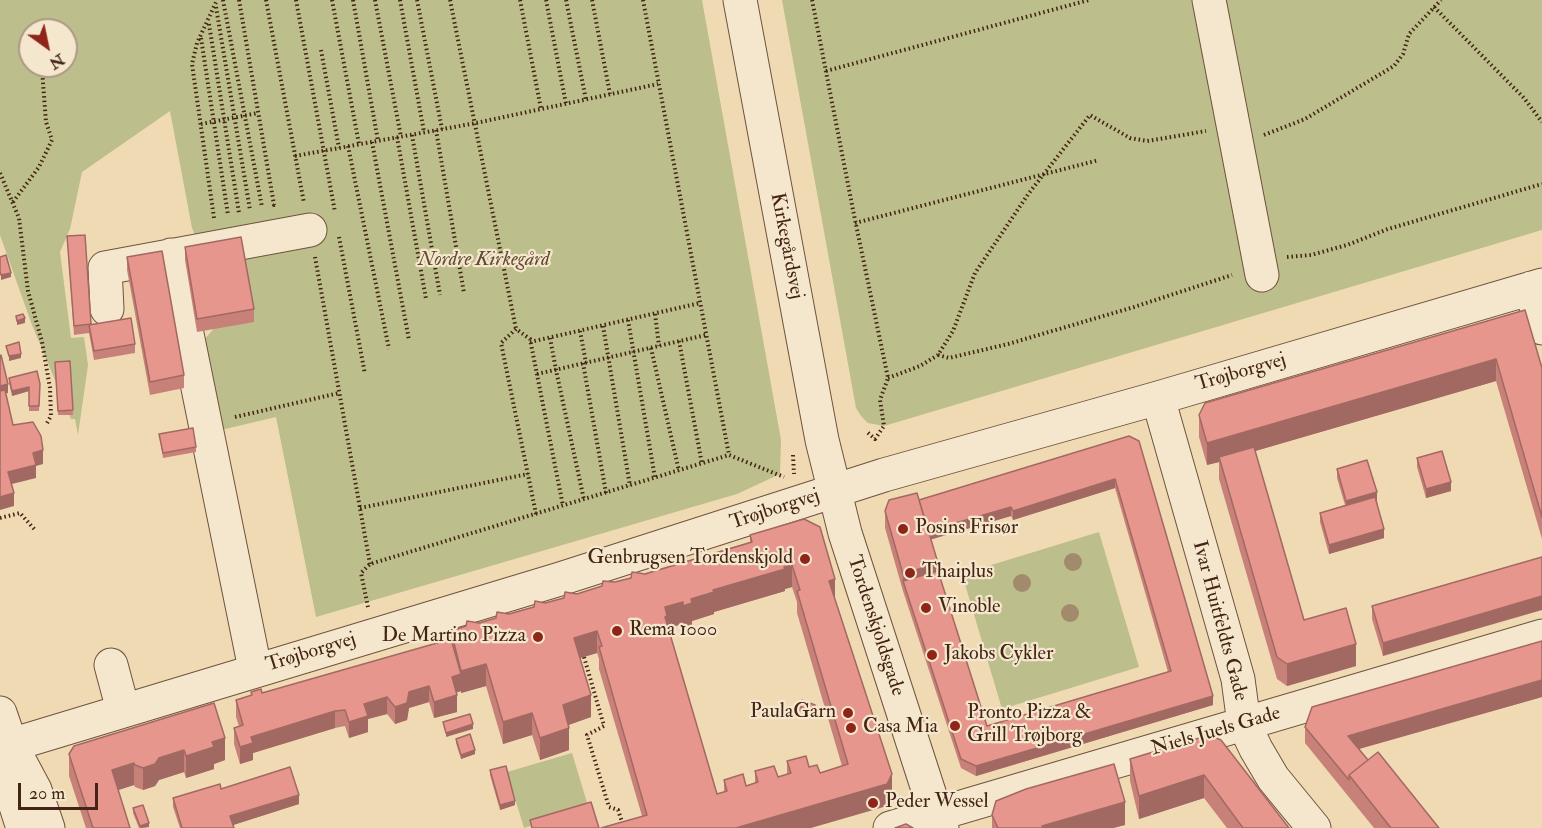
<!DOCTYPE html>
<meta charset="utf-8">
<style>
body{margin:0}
#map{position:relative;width:1542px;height:828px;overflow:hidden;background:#f0dab4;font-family:"IM FELL Double Pica",serif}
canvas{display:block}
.north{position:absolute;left:18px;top:18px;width:60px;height:60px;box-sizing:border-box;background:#f5e7ce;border:2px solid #ae9984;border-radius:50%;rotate:147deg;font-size:16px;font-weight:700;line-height:24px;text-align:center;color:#442414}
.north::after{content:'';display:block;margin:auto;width:21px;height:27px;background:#8f2418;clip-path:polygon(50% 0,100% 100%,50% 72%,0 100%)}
.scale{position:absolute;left:18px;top:783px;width:80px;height:27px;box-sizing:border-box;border:3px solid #442414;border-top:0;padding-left:8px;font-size:18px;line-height:21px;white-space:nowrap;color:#442414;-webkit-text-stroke:4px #f5e7ce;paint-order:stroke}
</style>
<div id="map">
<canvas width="1542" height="828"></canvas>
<div class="north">N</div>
<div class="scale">20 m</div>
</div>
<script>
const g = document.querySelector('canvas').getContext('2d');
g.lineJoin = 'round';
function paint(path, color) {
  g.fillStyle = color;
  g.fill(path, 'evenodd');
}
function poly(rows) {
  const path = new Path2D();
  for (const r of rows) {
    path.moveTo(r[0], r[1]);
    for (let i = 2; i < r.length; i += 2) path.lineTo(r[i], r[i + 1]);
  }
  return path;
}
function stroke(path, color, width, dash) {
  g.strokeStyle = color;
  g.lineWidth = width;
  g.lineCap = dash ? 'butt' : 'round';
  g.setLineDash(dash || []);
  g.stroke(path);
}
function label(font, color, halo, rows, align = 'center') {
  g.font = font + ' "IM FELL Double Pica",serif';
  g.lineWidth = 4.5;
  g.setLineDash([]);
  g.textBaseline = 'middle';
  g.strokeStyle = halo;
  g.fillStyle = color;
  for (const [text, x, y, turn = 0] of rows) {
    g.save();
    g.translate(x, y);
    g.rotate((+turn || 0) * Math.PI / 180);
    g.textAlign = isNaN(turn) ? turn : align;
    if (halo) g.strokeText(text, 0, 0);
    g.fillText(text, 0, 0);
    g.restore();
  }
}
paint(poly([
 [0,0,702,0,781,440,780,474,737,494,316,617,276,417,221,430,201,343,228,313,192,228,170,111,82,172,70,229,60,252,71,338,84,337,88,365,78,435,75,419,71,419,32,325,0,235],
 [30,30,66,30,66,66,30,66],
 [782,0,1542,0,1542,230,884,426,868,423,861,416,856,408],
 [1099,532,1139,667,1002,709,962,574],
 [572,753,589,809,524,828,507,772]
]), '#bcbe8b');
const minor = poly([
 [740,0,822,440,845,533,936,814,942,828],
 [1209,0,1262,275],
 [171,255,255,669],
 [1531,288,1542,328],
 [107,309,105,268,310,230],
 [1158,398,1238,679,1244,724,1256,749,1273,778,1314,828],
 [111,665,123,710],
 [0,713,11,745,35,790,48,828],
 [11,745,560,579,884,475,1158,398,1542,285],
 [11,752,13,797,23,828],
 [890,828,1542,636]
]);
stroke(minor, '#6f523c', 35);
stroke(poly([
 [223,0,262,207],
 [239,0,274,205,276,204],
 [266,0,304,203],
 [296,0,335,212],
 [332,0,359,144],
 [353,0,378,141],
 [375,0,401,137],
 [400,0,424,132],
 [417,0,442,129],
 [450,0,516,329],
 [520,0,541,109],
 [546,0,566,104],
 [566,0,586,100],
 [592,0,610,94],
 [643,0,729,455],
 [812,0,854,215,888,378,880,400,884,426,875,439,866,431],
 [216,7,250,210],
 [1434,7,1524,98,1542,122],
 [209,24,239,213],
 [201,38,228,215],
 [321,50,339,148],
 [826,71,1089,0],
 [201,124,258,113],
 [436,130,464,293],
 [412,135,440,295],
 [1264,135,1305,119,1394,66,1403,54,1409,34,1441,0],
 [397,137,426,299],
 [372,142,409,340],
 [348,146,389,349],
 [295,156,476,123,658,84],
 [0,173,19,218,28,291,42,342,50,388,51,416,47,423],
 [13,202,39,167,52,140,46,122,42,70],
 [214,218,192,64,197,43,217,0],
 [855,223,1099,160],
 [339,237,365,374],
 [315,257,370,564],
 [1287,257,1311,255,1347,245,1388,229,1542,184],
 [655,314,659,346],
 [628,320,655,478],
 [603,326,630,486],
 [580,331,586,363],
 [550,338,556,370,584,500],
 [679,341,702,464],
 [530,342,700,303],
 [651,348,679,471],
 [938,355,949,358,1008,344,1134,307,1232,275],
 [583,363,606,493],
 [537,374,706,335],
 [888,378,920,366,938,355,953,331,975,273,1029,193,1090,115,1130,138,1147,141,1206,131],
 [235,417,339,393],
 [793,455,794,474],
 [360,508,528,474],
 [536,514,501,343,516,329,530,339,563,506],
 [0,518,20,513,35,530],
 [368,607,361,573,370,564,729,455,784,477],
 [584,657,604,726,587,735,609,807,618,810,624,828]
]), '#442414', 4, [1.5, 3]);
stroke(minor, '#f5e7ce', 33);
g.fillStyle = '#a28b6c';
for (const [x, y] of [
 [1073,562],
 [1022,583],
 [1070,613]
]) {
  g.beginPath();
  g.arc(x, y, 9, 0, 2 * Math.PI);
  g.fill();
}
paint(poly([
 [85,235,91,325,135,344,135,353,94,360,89,333,74,335,67,236],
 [185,247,254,309,254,322,197,332,185,260],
 [127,257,184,375,184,388,150,395,127,270],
 [1525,310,1542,368,1542,539,1496,381,1255,451,1304,620,1356,666,1287,686,1277,679,1219,479,1219,462,1207,465,1199,437,1199,415],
 [70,361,73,415,58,415,55,362],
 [9,378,40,384,39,411,29,411,29,391,12,396,9,383],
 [159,434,196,447,196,452,163,458],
 [1129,436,1213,705,976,776,961,768,903,591,885,528,885,511],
 [1115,488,1168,672,987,726,938,571,931,539,1011,516,1013,520],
 [1417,458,1451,491,1426,498,1417,467],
 [1337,469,1377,501,1384,538,1329,554,1320,522,1320,513,1345,505,1337,478],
 [804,519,835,600,892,796,887,806,642,816,599,669,599,659,597,653,580,658,591,717,568,725,569,750,540,760,532,735,503,744,486,686,461,693,461,691,457,692,457,712,434,718,429,702,409,708,407,720,395,724,387,714,368,719,368,732,349,738,345,726,335,728,253,753,253,760,240,764,234,744,234,728,239,726,236,717,236,700,251,695,251,692,262,693,451,639,451,631,750,542,750,535],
 [792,587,797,602,797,613,842,766,820,773,809,767,787,761,787,774,778,777,755,771,755,783,746,786,724,780,724,792,717,794,668,628,683,624,683,628,692,625,692,621,714,614,714,612,785,591,785,589],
 [1542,557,1383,656,1372,619,1372,606],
 [1542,697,1359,749,1368,760,1439,828,1374,828,1305,743,1305,727],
 [214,703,225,760,214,764,214,769,186,778,184,772,159,780,155,786,143,790,135,787,134,785,118,790,130,828,86,828,69,776,69,754],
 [799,706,815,710,812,717,799,711],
 [1209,735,1289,828,1227,828,1204,798,1139,819,1130,781,1130,759],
 [456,739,475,754,461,759,456,743],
 [490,770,515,805,500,810,490,775],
 [221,789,299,804,233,825,234,828,180,828,173,807,173,798],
 [133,808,149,827,139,828,133,813],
 [992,815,1125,825,1113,828,992,828]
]), '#c78179');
paint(poly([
 [11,273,11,277,1,280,1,275],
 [25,318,25,323,17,325,17,321],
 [21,354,21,358,9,361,9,356],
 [1496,359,1496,381,1221,461,1219,457,1219,462,1207,465,1207,443],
 [8,384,8,393,0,395,0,386],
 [29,387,29,391,12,396,12,391],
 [43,450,43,464,36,466,36,478,8,485,8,472,33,453],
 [1115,479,1115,488,1013,520,1013,511],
 [1451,482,1451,491,1426,498,1426,489],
 [1377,492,1377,501,1346,510,1346,501],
 [14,493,14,506,0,510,0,497],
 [1011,507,1011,516,926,541,926,532],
 [1384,529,1384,538,1329,554,1329,545],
 [938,563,938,580,903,581,903,574],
 [792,565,792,587,785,589,785,591,714,612,714,614,692,621,692,625,683,628,683,606,691,599,713,590],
 [835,579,835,601,829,581],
 [1542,596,1542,610,1383,656,1383,643],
 [683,602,683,624,667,628,665,639,665,607],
 [597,631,597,653,574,660,574,638],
 [1356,644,1356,666,1287,686,1287,664],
 [486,664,486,686,461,693,461,671],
 [461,674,461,691,452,694,452,677],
 [1542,680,1542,697,1348,752,1348,736],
 [429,686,429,702,409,708,407,720,395,724,395,707,409,692],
 [457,695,457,712,434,718,434,702],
 [591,695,591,717,563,727,563,705],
 [1213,696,1213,705,976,776,976,766],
 [387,697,387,714,368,719,368,732,349,738,349,722,364,704],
 [335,711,335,728,253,753,253,760,240,764,240,747,251,737],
 [532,713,532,735,503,744,503,722],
 [473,724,473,729,446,737,446,733],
 [569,728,569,750,540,760,540,738],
 [225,738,225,760,214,764,214,769,186,778,186,756,212,742],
 [184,750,184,772,159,780,155,786,143,790,143,768,159,758],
 [475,750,475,754,461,759,461,755],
 [134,763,134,785,112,792,112,770],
 [892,774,892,796,887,806,811,828,736,828],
 [1204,775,1204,798,1139,819,1139,796],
 [299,795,299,804,230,826,230,816],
 [515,801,515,805,500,810,500,805],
 [1125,802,1125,825,1113,828,1042,828,1042,826],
 [149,823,149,827,140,828,140,826]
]), '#a26963');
const building = poly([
 [85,235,91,324,74,326,67,236,85,235],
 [241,237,254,309,197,319,185,247,241,237],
 [162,251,184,375,150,382,127,257,162,251],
 [6,255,11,273,1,275,0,272,0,257,6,255],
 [1525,310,1542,368,1542,517,1496,359,1207,443,1199,415,1205,403,1525,310],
 [23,314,25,318,17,321,16,316,23,314],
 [131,318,135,344,94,351,89,325,131,318],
 [19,342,21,354,9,356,6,346,19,342],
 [1,355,8,384,0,386,0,356,1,355],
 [70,361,73,410,58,411,55,362,70,361],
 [37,371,40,384,39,406,29,406,29,387,12,391,9,378,37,371],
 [5,390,13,425,33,422,41,436,43,450,33,453,36,465,8,472,14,493,0,497,0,391,5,390],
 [193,428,196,447,163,453,159,434,193,428],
 [1129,436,1139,441,1213,696,976,766,961,759,903,581,938,571,987,726,1171,671,1115,479,1013,511,1011,507,928,531,919,500,1129,436],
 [1254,447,1304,620,1346,608,1356,644,1287,664,1277,657,1219,457,1254,447],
 [1442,451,1451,482,1426,489,1417,458,1442,451],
 [1367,460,1377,492,1346,501,1337,469,1367,460],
 [917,493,938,563,903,574,885,511,889,500,917,493],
 [1375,497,1384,529,1329,545,1320,513,1375,497],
 [804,519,820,527,835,579,829,581,892,774,887,784,736,828,601,828,647,815,599,647,602,646,597,631,574,638,591,695,563,705,569,728,540,738,532,713,503,722,486,664,461,671,451,631,466,626,467,621,479,623,496,618,497,612,509,614,534,607,535,601,545,603,564,598,565,592,577,594,602,586,603,581,615,582,631,578,632,572,645,574,752,542,750,535,804,519],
 [792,565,800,590,797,591,848,764,820,773,817,765,809,767,806,756,787,761,791,773,778,777,774,766,755,771,758,782,746,786,743,774,724,780,727,791,717,794,665,617,667,616,665,607,683,602,683,606,692,603,691,599,714,592,713,590,785,569,784,567,792,565],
 [1542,557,1542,596,1383,643,1372,606,1542,557],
 [451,639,461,674,452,677,457,695,434,702,429,686,409,692,407,703,395,707,387,697,364,704,368,716,349,722,345,710,335,711,251,737,253,743,240,747,234,728,243,725,236,700,252,695,251,692,261,689,262,693,451,639],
 [1542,641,1542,680,1348,736,1368,760,1349,775,1349,780,1305,727,1312,707,1542,641],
 [802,700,815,705,812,712,799,706,802,700],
 [214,703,225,738,212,742,214,747,186,756,184,750,159,758,155,764,143,768,135,765,134,763,112,770,130,828,93,828,69,754,74,746,214,703],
 [470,714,473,724,446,733,443,722,470,714],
 [470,734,475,750,461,755,456,739,470,734],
 [1209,735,1221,740,1289,828,1243,828,1204,775,1139,796,1130,759,1209,735],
 [1378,752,1439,828,1391,828,1349,775,1378,752],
 [1114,764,1125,802,1042,826,1043,828,998,828,992,815,996,801,1026,789,1114,764],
 [506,766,515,801,500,805,490,770,506,766],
 [290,767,299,795,230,816,234,828,182,828,173,798,220,784,221,789,290,767],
 [591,802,599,828,532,828,530,820,591,802],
 [143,805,149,823,140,826,133,808,143,805],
 [906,824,913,828,895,828,906,824]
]);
paint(building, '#e7968d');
stroke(building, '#a26963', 1.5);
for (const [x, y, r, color] of [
 [903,529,6,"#8f2418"],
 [805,559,6,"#8f2418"],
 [910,573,6,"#8f2418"],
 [926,608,6,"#8f2418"],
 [617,631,6,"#8f2418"],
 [538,637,6,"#8f2418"],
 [932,655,6,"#8f2418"],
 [848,713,6,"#8f2418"],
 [955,726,6,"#8f2418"],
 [851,728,6,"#8f2418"],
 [873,803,6,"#8f2418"]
]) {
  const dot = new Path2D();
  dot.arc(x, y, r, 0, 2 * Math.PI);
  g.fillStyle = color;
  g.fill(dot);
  stroke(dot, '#f5e7ce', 2);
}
label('20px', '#442414', '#f5e7ce', [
 ["Kirkegårdsvej",786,246,79],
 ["Trøjborgvej",1241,373,-16],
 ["Trøjborgvej",775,510,-18],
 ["Ivar Huitfeldts Gade",1219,621,75],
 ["Tordenskjoldsgade",875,626,72],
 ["Trøjborgvej",311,653,-17],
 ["Niels Juels Gade",1216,732,-16]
]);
label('italic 20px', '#624a32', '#f5e7ce', [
 ["Nordre Kirkegård",484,261]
]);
label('20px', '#442414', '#f5e7ce', [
 ["Posins Frisør",915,529],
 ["Genbrugsen Tordenskjold",793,559,"right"],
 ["Thaiplus",922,573],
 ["Vinoble",938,608],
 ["Rema 1000",629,631],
 ["De Martino Pizza",526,637,"right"],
 ["Jakobs Cykler",944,655],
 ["PaulaGarn",836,713,"right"],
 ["Pronto Pizza &",967,714],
 ["Grill Trøjborg",967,737],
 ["Casa Mia",863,728],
 ["Peder Wessel",885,803]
], 'left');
</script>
